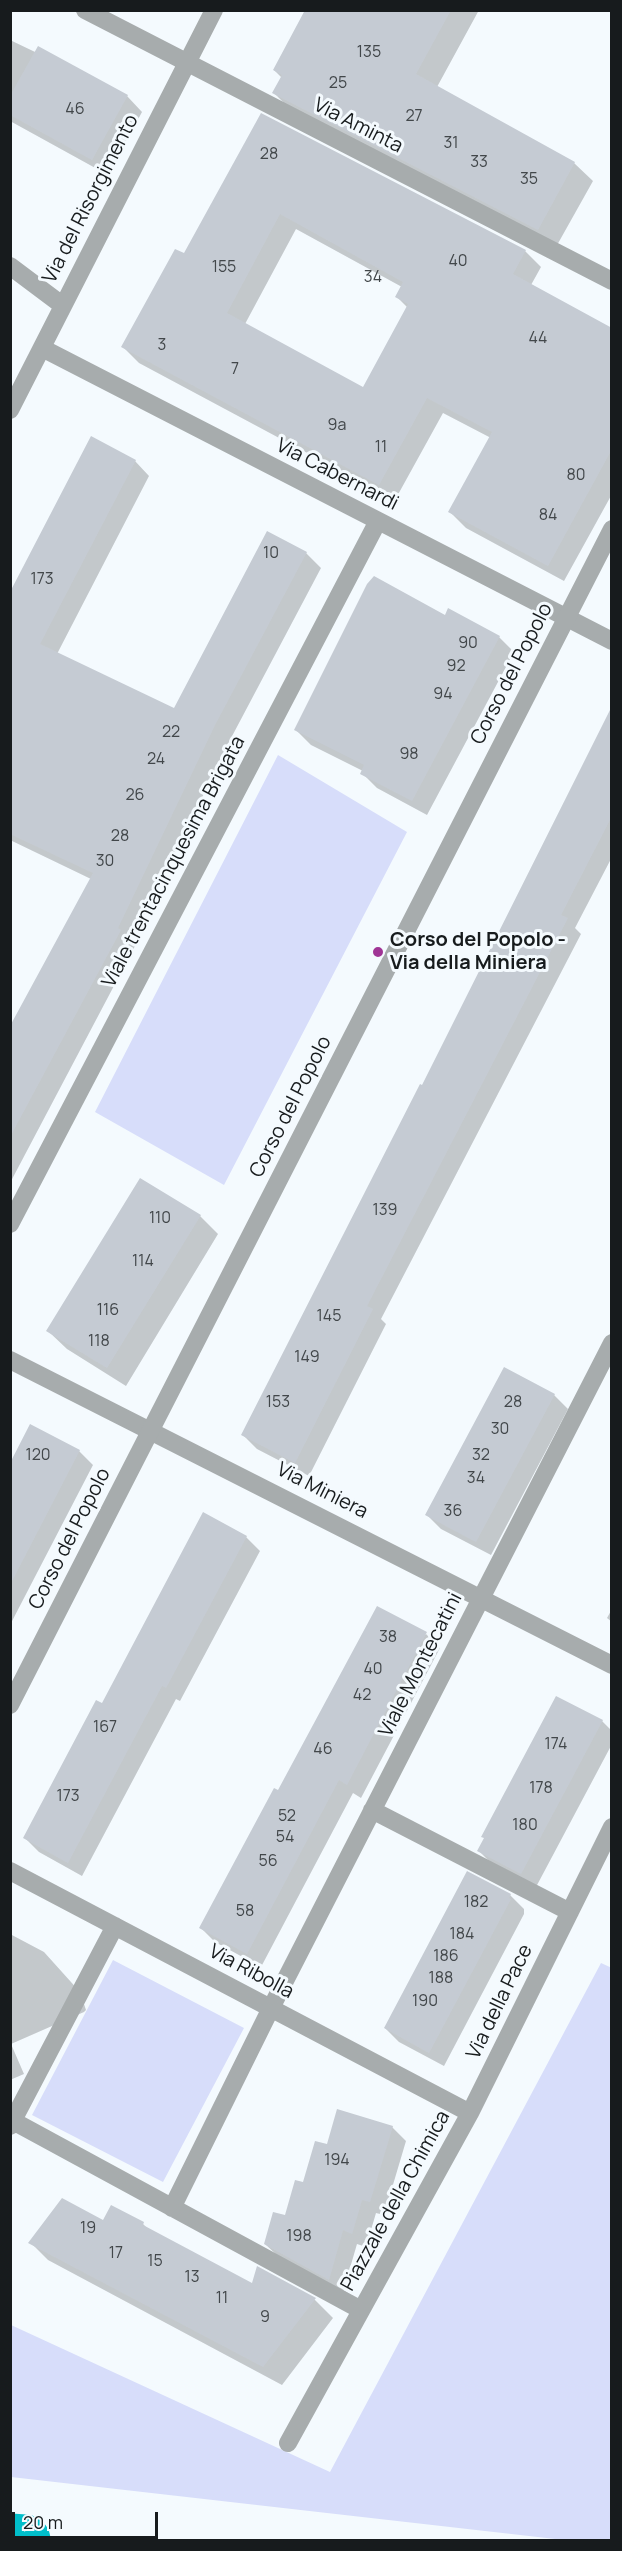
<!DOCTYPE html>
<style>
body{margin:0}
#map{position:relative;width:622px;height:2551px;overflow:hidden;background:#f4fafe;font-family:Manrope,sans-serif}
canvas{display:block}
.frame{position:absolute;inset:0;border:12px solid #171b1d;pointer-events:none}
.scale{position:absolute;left:12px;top:2512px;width:146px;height:27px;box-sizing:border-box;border:3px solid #171b1d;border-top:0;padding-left:8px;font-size:18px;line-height:21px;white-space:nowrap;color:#171b1d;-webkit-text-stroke:4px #f4fafe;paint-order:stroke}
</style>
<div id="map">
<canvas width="622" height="2551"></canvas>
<div class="frame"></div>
<div class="scale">20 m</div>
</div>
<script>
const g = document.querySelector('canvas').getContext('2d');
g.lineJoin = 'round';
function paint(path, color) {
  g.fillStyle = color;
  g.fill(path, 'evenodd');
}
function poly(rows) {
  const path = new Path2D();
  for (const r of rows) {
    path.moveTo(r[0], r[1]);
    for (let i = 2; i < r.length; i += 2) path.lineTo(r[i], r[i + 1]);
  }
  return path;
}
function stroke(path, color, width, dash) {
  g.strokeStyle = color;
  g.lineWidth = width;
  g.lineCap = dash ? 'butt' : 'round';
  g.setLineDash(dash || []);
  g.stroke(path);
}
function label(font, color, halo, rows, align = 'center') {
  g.font = font + ' Manrope,sans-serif';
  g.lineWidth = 6;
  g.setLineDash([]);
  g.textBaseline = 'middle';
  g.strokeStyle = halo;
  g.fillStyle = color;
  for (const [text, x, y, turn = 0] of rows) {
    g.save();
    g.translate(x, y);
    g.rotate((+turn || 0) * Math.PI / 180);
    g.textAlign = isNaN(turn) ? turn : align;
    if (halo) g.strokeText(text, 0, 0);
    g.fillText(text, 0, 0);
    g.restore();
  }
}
paint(poly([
 [278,755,407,832,224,1185,95,1112],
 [113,1960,244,2028,163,2182,32,2115],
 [601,1963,612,1968,611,2540,564,2540,11,2477,11,2325,330,2472]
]), '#d7ddfa');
paint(poly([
 [336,10,479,10,437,87,574,163,593,181,556,247,292,111,274,93,282,78,274,70],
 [10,40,127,96,142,112,108,175,10,121],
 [262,115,525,251,541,267,531,285,612,330,612,494,564,581,466,528,450,512,491,438,443,413,395,500,139,363,123,347,184,255],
 [296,229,402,287,397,297,408,308,363,389,245,324],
 [135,461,149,476,57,654,175,710,306,553,321,568,230,740,132,942,135,946,10,1183,10,1032,91,879,10,840,10,593],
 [445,617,499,637,514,652,427,815,377,788,362,773,363,771,311,745,296,730],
 [612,709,612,857,575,928,581,934,381,1319,386,1324,309,1476,257,1449,243,1435,423,1087],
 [200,1216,218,1234,126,1386,67,1349,48,1331],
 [504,1369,554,1395,568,1409,491,1555,441,1529,427,1515],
 [79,1451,93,1465,10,1625,10,1466],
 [246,1537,260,1551,180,1701,176,1699,82,1876,39,1852,25,1838,102,1705],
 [612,1609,612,1622,607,1618],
 [426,1634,440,1648,361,1798,353,1793,261,1967,215,1942,201,1928,279,1792],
 [602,1721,612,1731,612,1744,536,1887,493,1865,479,1851],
 [510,1895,524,1909,524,1914,444,2066,399,2042,385,2028],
 [10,1934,44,1952,80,1992,86,2010,84,2012,11,2044,24,2074,10,2080],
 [392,2127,406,2141,384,2215,376,2213,366,2247,357,2244,343,2292,280,2258,265,2244,286,2217,328,2146],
 [104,2222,143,2224,150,2231,253,2286,258,2269,315,2300,333,2318,282,2385,48,2260,30,2242]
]), '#0003');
stroke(poly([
 [10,2539,25,2540]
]), '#01beca', 51);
paint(poly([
 [305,10,451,10,416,74,575,162,538,230,272,93,282,75,273,70],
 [38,46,128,95,92,160,10,115,10,96],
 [261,113,526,250,513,274,612,328,612,449,548,566,448,512,492,432,427,398,379,485,121,347,175,249,184,253],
 [280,214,403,282,395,297,408,304,363,387,227,313],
 [91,436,136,460,40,644,174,708,267,531,307,552,215,725,118,928,121,930,10,1137,10,1026,93,873,10,834,10,592],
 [374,576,445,615,448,608,500,636,412,801,360,774,364,765,294,730,367,584],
 [612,706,612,816,561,915,568,918,367,1306,373,1309,295,1463,241,1435,420,1084,422,1085],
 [140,1178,201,1215,107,1368,46,1331],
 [504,1367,555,1394,476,1542,425,1515],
 [30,1424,80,1450,10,1585,10,1463],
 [203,1512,247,1536,166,1688,162,1686,68,1863,23,1838,96,1700,102,1703],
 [377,1606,427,1632,347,1785,339,1780,247,1954,199,1928,274,1788,278,1790],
 [556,1696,603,1720,521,1874,477,1851,484,1838,481,1837],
 [467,1871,511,1894,509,1898,511,1899,429,2053,384,2028],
 [337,2109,393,2126,370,2202,362,2200,352,2234,343,2230,329,2280,264,2244,273,2212,285,2215,295,2180,303,2182,315,2141,327,2144],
 [62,2198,103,2220,111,2205,144,2222,143,2225,252,2283,257,2266,316,2298,263,2367,28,2243]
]), '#c5cbd3');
stroke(poly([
 [85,10,612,281],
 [10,266,62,305],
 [42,348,612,641],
 [10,410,214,10],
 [10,1224,378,521],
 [10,1360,612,1665],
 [372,1810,570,1912],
 [10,1871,470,2113],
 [13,2121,361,2310],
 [10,2126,115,1926],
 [172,2208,271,2008,612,1343],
 [288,2443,470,2113,612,1827]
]), '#a7acad', 18);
stroke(poly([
 [10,1705,612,529]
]), '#a7acad', 18);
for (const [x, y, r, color] of [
 [378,952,6,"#9f3495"]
]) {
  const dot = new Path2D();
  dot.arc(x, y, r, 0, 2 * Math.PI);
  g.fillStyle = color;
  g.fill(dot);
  stroke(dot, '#f4fafe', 2);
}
label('16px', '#42474a', null, [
 ["135",369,53],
 ["25",338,84],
 ["46",75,110],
 ["27",414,117],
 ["31",451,144],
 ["28",269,155],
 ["33",479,163],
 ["35",529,180],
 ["40",458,262],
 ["155",224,268],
 ["34",373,278],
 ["44",538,339],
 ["3",162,346],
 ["7",235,370],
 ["9a",337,426],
 ["11",381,448],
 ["80",576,476],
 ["84",548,516],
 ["10",271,554],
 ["173",42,580],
 ["90",468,644],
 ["92",456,667],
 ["94",443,695],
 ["22",171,733],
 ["98",409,755],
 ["24",156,760],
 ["26",135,796],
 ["28",120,837],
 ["30",105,862],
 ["139",385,1211],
 ["110",160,1219],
 ["114",143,1262],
 ["116",108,1311],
 ["145",329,1317],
 ["118",99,1342],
 ["149",307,1358],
 ["153",278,1403],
 ["28",513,1403],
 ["30",500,1430],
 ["120",38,1456],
 ["32",481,1456],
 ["34",476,1479],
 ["36",453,1512],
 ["38",388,1638],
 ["40",373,1670],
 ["42",362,1696],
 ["167",105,1728],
 ["174",556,1745],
 ["46",323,1750],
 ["178",541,1789],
 ["173",68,1797],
 ["52",287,1817],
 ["180",525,1826],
 ["54",285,1838],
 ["56",268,1862],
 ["182",476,1903],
 ["58",245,1912],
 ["184",462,1935],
 ["186",446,1957],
 ["188",441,1979],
 ["190",425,2002],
 ["194",337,2161],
 ["19",88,2229],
 ["198",299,2237],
 ["17",116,2254],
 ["15",155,2262],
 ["13",192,2278],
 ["11",222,2299],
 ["9",265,2318]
]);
label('20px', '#171b1d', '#f4fafe', [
 ["Via Aminta",358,126,27],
 ["Via del Risorgimento",91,199,-63],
 ["Via Cabernardi",337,475,27],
 ["Corso del Popolo",512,674,-63],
 ["Viale trentacinquesima Brigata",174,862,-62],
 ["Corso del Popolo",291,1107,-63],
 ["Via Miniera",322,1491,27],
 ["Corso del Popolo",70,1539,-63],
 ["Viale Montecatini",421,1665,-63],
 ["Via Ribolla",251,1972,28],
 ["Via della Pace",500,2002,-64],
 ["Piazzale della Chimica",396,2201,-61]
]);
label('bold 20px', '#171b1d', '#f4fafe', [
 ["Corso del Popolo -",390,940],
 ["Via della Miniera",390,963]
], 'left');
</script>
